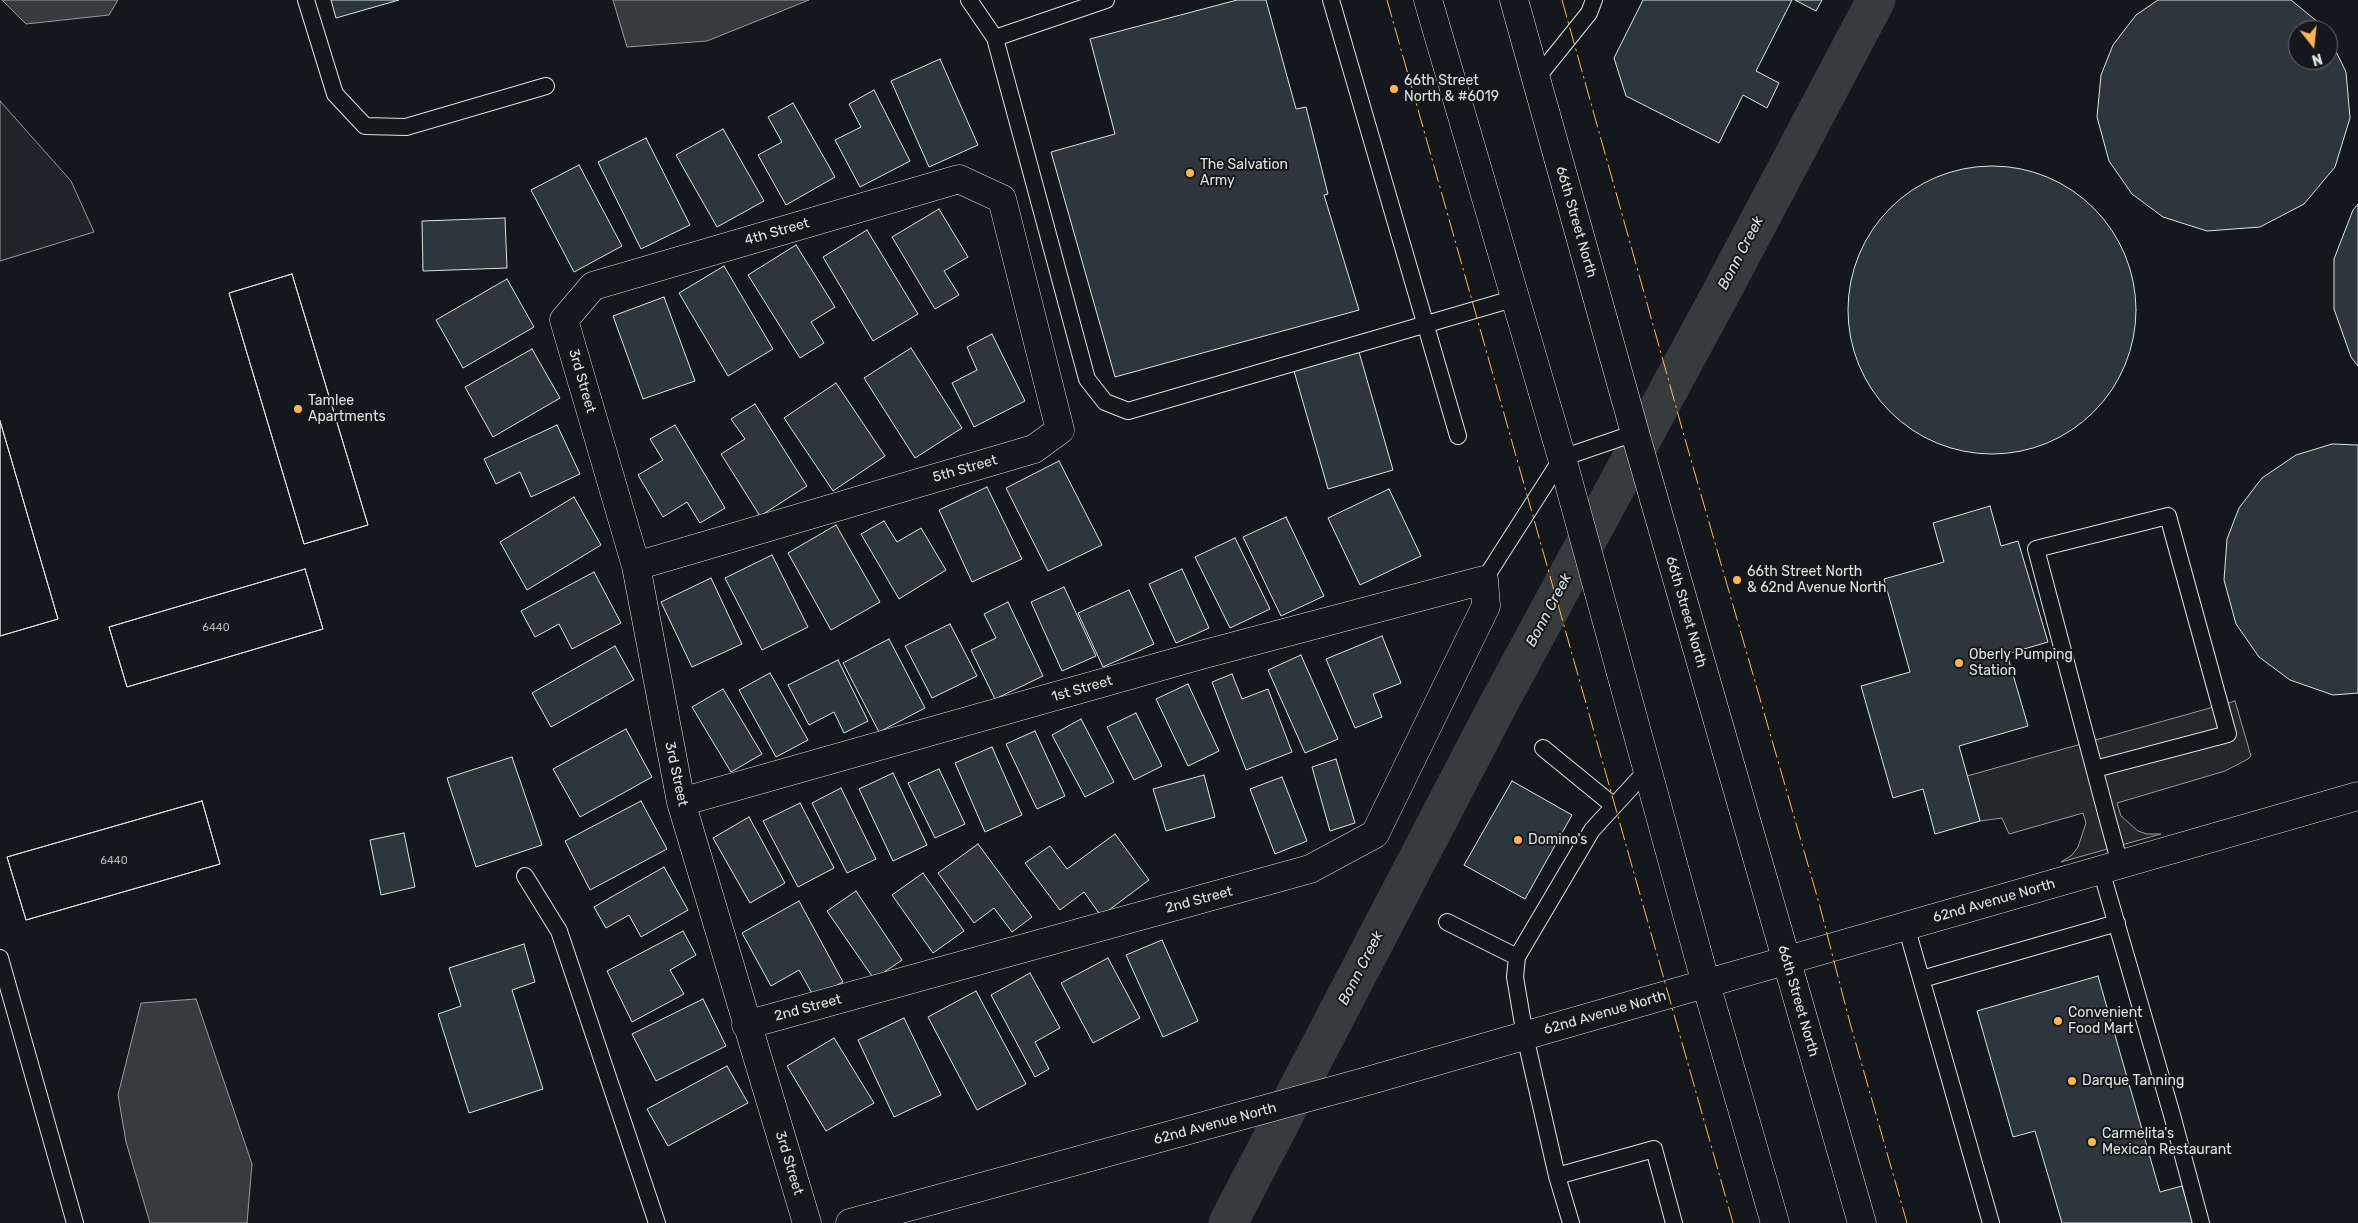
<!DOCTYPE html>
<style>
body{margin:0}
#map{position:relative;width:2358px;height:1223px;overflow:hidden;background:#14181c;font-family:Rubik,sans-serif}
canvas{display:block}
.north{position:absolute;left:2288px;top:20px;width:50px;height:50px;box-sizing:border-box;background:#14181c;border:1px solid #626a69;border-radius:50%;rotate:164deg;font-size:14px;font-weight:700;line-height:20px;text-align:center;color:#d8e6dc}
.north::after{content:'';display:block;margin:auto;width:18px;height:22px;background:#ffb74d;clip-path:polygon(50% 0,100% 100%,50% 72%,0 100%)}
</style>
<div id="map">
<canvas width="2358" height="1223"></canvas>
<div class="north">N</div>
</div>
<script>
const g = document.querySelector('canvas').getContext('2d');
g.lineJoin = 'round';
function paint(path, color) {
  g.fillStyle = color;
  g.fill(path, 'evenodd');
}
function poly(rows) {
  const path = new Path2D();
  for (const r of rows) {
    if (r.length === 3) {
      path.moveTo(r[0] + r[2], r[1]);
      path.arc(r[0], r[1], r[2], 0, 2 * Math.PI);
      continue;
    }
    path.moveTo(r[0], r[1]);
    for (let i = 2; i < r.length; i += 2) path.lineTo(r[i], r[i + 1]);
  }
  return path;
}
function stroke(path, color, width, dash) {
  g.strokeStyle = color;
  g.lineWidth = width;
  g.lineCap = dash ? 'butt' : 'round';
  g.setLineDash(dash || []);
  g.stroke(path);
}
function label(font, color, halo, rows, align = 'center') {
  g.font = font + ' Rubik,sans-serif';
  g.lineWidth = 4;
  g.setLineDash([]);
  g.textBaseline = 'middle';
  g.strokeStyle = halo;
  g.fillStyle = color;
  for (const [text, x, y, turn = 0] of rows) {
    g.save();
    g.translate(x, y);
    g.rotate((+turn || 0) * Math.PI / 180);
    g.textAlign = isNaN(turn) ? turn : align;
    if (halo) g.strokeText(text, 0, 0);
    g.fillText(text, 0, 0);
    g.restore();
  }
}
const green = poly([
 [0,101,71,181,94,232,0,261,0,101]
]);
paint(green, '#202428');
stroke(green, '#939e99', 1);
const parking = poly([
 [2235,701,2251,756,2248,759,2225,771,2117,803,2121,816,2138,831,2147,834,2161,834,2061,862,2072,855,2078,847,2086,823,2083,813,2009,834,2002,818,1980,821,1967,776,2235,701]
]);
paint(parking, '#24282b');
stroke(parking, '#939e99', 1);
const water = poly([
 [2,0,118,0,109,15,26,24,2,0],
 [613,0,809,0,707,41,627,47,613,0],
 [196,999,252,1164,247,1223,150,1223,126,1142,118,1095,141,1003,196,999]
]);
paint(water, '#363b3e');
stroke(water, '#939e99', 1);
stroke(poly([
 [1228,1223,1499,703,1721,293,1876,0]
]), '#363b3e', 39);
const building = poly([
 [331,0,399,0,336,18,331,0],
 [1237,0,1266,0,1296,109,1306,107,1328,194,1324,195,1359,310,1115,377,1051,152,1115,134,1090,39,1237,0],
 [1643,0,1792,0,1756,71,1779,83,1767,108,1743,95,1719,143,1626,96,1614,58,1643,0],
 [1795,0,1822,0,1816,11,1795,0],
 [2158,0,2291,0,2325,28,2325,30,2298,30,2298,60,2328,60,2328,35,2346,72,2350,118,2335,167,2304,204,2260,227,2207,231,2163,217,2132,194,2109,161,2097,117,2101,75,2113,45,2136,15,2158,0],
 [940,59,978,145,929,167,891,81,940,59],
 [874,90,910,161,860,187,835,140,861,127,849,104,874,90],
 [793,103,835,177,786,205,758,155,782,142,768,117,793,103],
 [723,129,764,201,717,227,676,155,723,129],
 [646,138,690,225,641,249,598,162,646,138],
 [579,165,622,246,574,272,531,190,579,165],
 [1992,310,144],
 [2358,204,2358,366,2351,357,2334,309,2334,259,2353,210,2358,204],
 [939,209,968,257,944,271,959,295,935,309,892,237,939,209],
 [505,218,507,268,423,271,422,221,505,218],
 [867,230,918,314,873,341,823,257,867,230],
 [796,245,835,307,811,322,824,343,800,358,748,275,796,245],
 [724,266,773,349,728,376,679,293,724,266],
 [292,274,368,525,304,544,229,293,292,274],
 [292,274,368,525,304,544,229,293,292,274],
 [507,279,534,327,463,368,436,320,507,279],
 [664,297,695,381,643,399,613,316,664,297],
 [992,334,1025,401,974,427,952,383,977,370,967,347,992,334],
 [911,348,962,428,915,458,864,378,911,348],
 [532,349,560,398,493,437,465,387,532,349],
 [1359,352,1393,470,1328,489,1294,371,1359,352],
 [836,383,885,456,833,491,784,418,836,383],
 [755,404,807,486,760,516,721,454,745,439,731,419,755,404],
 [0,421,58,619,0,636,0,421],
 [0,421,58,619,0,636,0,421],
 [557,425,580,474,531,497,520,472,496,484,484,459,557,425],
 [675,425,725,508,700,523,687,502,663,517,638,475,663,460,650,439,675,425],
 [2332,444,2358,445,2358,693,2333,695,2290,680,2259,657,2236,624,2224,580,2227,539,2239,508,2262,478,2296,455,2332,444],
 [1059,461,1102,545,1048,571,1006,488,1059,461],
 [987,487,1022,559,972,582,939,510,987,487],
 [1389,489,1421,556,1360,585,1328,518,1389,489],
 [574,497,601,545,527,590,500,542,574,497],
 [1990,506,2001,546,2018,541,2048,642,2007,654,2028,726,1959,746,1980,821,1935,834,1923,789,1893,798,1861,686,1910,672,1884,579,1944,562,1933,523,1990,506],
 [1286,517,1324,596,1281,616,1243,537,1286,517],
 [884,521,897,542,921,528,946,570,899,599,861,534,884,521],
 [836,525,880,602,831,630,788,553,836,525],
 [1235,538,1270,609,1230,628,1195,557,1235,538],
 [772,555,808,627,762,650,725,578,772,555],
 [305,569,323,629,127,687,109,627,305,569],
 [305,569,323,629,127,687,109,627,305,569],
 [1182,569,1209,628,1176,643,1149,584,1182,569],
 [594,572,621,623,572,649,559,624,535,637,521,611,594,572],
 [711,578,742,644,692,667,661,602,711,578],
 [1064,587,1096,656,1062,671,1031,602,1064,587],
 [1129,590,1154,644,1103,667,1078,613,1129,590],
 [1008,602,1043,676,995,699,971,650,996,638,984,614,1008,602],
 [950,624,977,676,932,698,905,646,950,624],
 [1382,636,1401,683,1373,694,1382,717,1355,728,1326,659,1382,636],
 [889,639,925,708,879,732,843,663,889,639],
 [615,646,634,680,551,727,532,693,615,646],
 [1301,655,1338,739,1305,753,1268,670,1301,655],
 [838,660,868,721,844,733,834,712,809,725,788,685,838,660],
 [770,673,808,740,776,757,739,690,770,673],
 [1232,674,1242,699,1268,689,1292,752,1246,770,1212,682,1232,674],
 [1188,684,1219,751,1188,766,1156,699,1188,684],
 [723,689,762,754,731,772,692,707,723,689],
 [1136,713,1162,766,1134,780,1107,727,1136,713],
 [1081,719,1114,782,1085,797,1052,735,1081,719],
 [626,729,652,777,580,817,553,769,626,729],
 [1035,731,1065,796,1037,809,1006,744,1035,731],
 [992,747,1022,815,985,832,955,763,992,747],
 [512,757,542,845,476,867,447,778,512,757],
 [1336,759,1355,823,1330,831,1312,767,1336,759],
 [939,769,965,824,935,838,908,783,939,769],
 [893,773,927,845,893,861,859,789,893,773],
 [1204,775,1215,817,1166,831,1153,789,1204,775],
 [1282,777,1307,841,1275,854,1250,789,1282,777],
 [1512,781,1572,815,1525,899,1464,865,1512,781],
 [841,788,876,859,847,873,812,803,841,788],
 [202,801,220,864,26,920,7,857,202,801],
 [202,801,220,864,26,920,7,857,202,801],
 [641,801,667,849,590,890,565,841,641,801],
 [800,803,834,868,798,887,763,821,800,803],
 [749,817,785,883,750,903,713,838,749,817],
 [404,833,415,887,381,895,370,840,404,833],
 [1115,834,1149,880,1101,916,1084,892,1060,910,1025,863,1050,846,1067,869,1115,834],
 [978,844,1032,917,1012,932,994,908,974,923,938,873,978,844],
 [664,867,688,910,641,937,629,915,606,928,594,907,664,867],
 [923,873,964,931,933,953,892,895,923,873],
 [856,891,902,960,874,979,827,911,856,891],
 [799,901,843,982,814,997,799,970,771,986,742,933,799,901],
 [683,931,696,955,670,970,684,994,632,1022,607,971,683,931],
 [1162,940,1198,1021,1163,1037,1126,955,1162,940],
 [524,944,535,982,512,990,543,1089,469,1113,438,1014,461,1006,449,968,524,944],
 [1108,958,1140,1018,1093,1043,1061,983,1108,958],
 [1030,973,1060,1028,1035,1042,1049,1069,1035,1077,991,995,1030,973],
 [2098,976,2160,1192,2182,1186,2193,1223,2062,1223,2035,1131,2013,1137,1977,1011,2098,976],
 [976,991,1026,1084,977,1110,928,1017,976,991],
 [703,999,726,1046,656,1081,632,1034,703,999],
 [904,1018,941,1095,894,1117,858,1040,904,1018],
 [834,1038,874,1103,826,1131,787,1066,834,1038],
 [727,1066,748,1103,668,1146,647,1109,727,1066]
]);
paint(building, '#2c363c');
stroke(building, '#d8e6dc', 1);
const service = poly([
 [306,0,335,94,365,126,406,127,546,86],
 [969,0,995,38,1087,379,1105,402,1128,411,1516,298],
 [1331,0,1458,436],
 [995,38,1106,0],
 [1536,79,1589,13,1594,0],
 [1484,580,1562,458,1635,433],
 [1543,748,1614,806],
 [2095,769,2228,734,2168,516,2036,549,2106,813,2120,864],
 [2101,870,2172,1115,2201,1223],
 [525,876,559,931,657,1223],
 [1447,922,1517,957],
 [1906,926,1991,1223],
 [0,958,75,1223],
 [1922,979,2117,923],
 [1557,1176,1654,1149,1674,1223],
 [1571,1223,1557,1176,1525,1036,1515,977,1517,957,1592,830,1648,769]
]);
const minor = poly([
 [636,566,1034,449,1060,430,1002,199,959,179,593,286,564,320,636,566,681,802,807,1223],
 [681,802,1201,655,1484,580,1486,606,1375,834,1310,869,746,1025]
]);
const tertiary = poly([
 [850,1223,1364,1082,2358,796]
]);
const primary = poly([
 [1428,0,1562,458,1706,984,1775,1223],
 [1514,0,1635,433,1862,1223]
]);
stroke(service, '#d8e6dc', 18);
stroke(minor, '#d8e6dc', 29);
stroke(tertiary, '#d8e6dc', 29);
stroke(primary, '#d8e6dc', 29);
stroke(service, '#14181c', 16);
stroke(minor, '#14181c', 28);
stroke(tertiary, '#14181c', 28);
stroke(primary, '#14181c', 28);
stroke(poly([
 [1387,0,1733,1223],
 [1562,0,1687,446,1819,903,1850,1023,1907,1223]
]), '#ffb74d', 1, [18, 4, 2.5, 4]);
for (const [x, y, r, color] of [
 [1394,89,5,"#ffb74d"],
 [1190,173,5,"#ffb74d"],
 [298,409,5,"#ffb74d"],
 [1737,580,5,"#ffb74d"],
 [1959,663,5,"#ffb74d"],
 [1518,840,5,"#ffb74d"],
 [2058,1021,5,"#ffb74d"],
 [2072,1081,5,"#ffb74d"],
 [2092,1142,5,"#ffb74d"]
]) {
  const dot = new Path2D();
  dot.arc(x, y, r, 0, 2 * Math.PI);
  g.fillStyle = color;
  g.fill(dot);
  stroke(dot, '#14181c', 2);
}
label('11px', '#adbab4', null, [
 ["6440",216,628],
 ["6440",114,861]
]);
label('14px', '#d8e6dc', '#14181c', [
 ["66th Street",1404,81],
 ["North & #6019",1404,97],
 ["The Salvation",1200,165],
 ["Army",1200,181],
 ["Tamlee",308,401],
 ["Apartments",308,417],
 ["66th Street North",1747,572],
 ["& 62nd Avenue North",1747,588],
 ["Oberly Pumping",1969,655],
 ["Station",1969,671],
 ["Domino's",1528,840],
 ["Convenient",2068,1013],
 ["Food Mart",2068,1029],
 ["Darque Tanning",2082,1081],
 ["Carmelita's",2102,1134],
 ["Mexican Restaurant",2102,1150]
], 'left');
label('14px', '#d8e6dc', '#14181c', [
 ["66th Street North",1576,222,74],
 ["4th Street",777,232,-16],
 ["3rd Street",582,381,74],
 ["5th Street",965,469,-16],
 ["66th Street North",1686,612,74],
 ["1st Street",1082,689,-16],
 ["3rd Street",676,774,78],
 ["2nd Street",1199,900,-15],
 ["62nd Avenue North",1994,901,-16],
 ["66th Street North",1798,1001,74],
 ["2nd Street",808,1008,-15],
 ["62nd Avenue North",1605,1013,-16],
 ["62nd Avenue North",1215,1124,-15],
 ["3rd Street",789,1163,73]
]);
label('italic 15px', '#d8e6dc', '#14181c', [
 ["Bonn Creek",1741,253,-62],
 ["Bonn Creek",1549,610,-62],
 ["Bonn Creek",1361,968,-63]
]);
</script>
